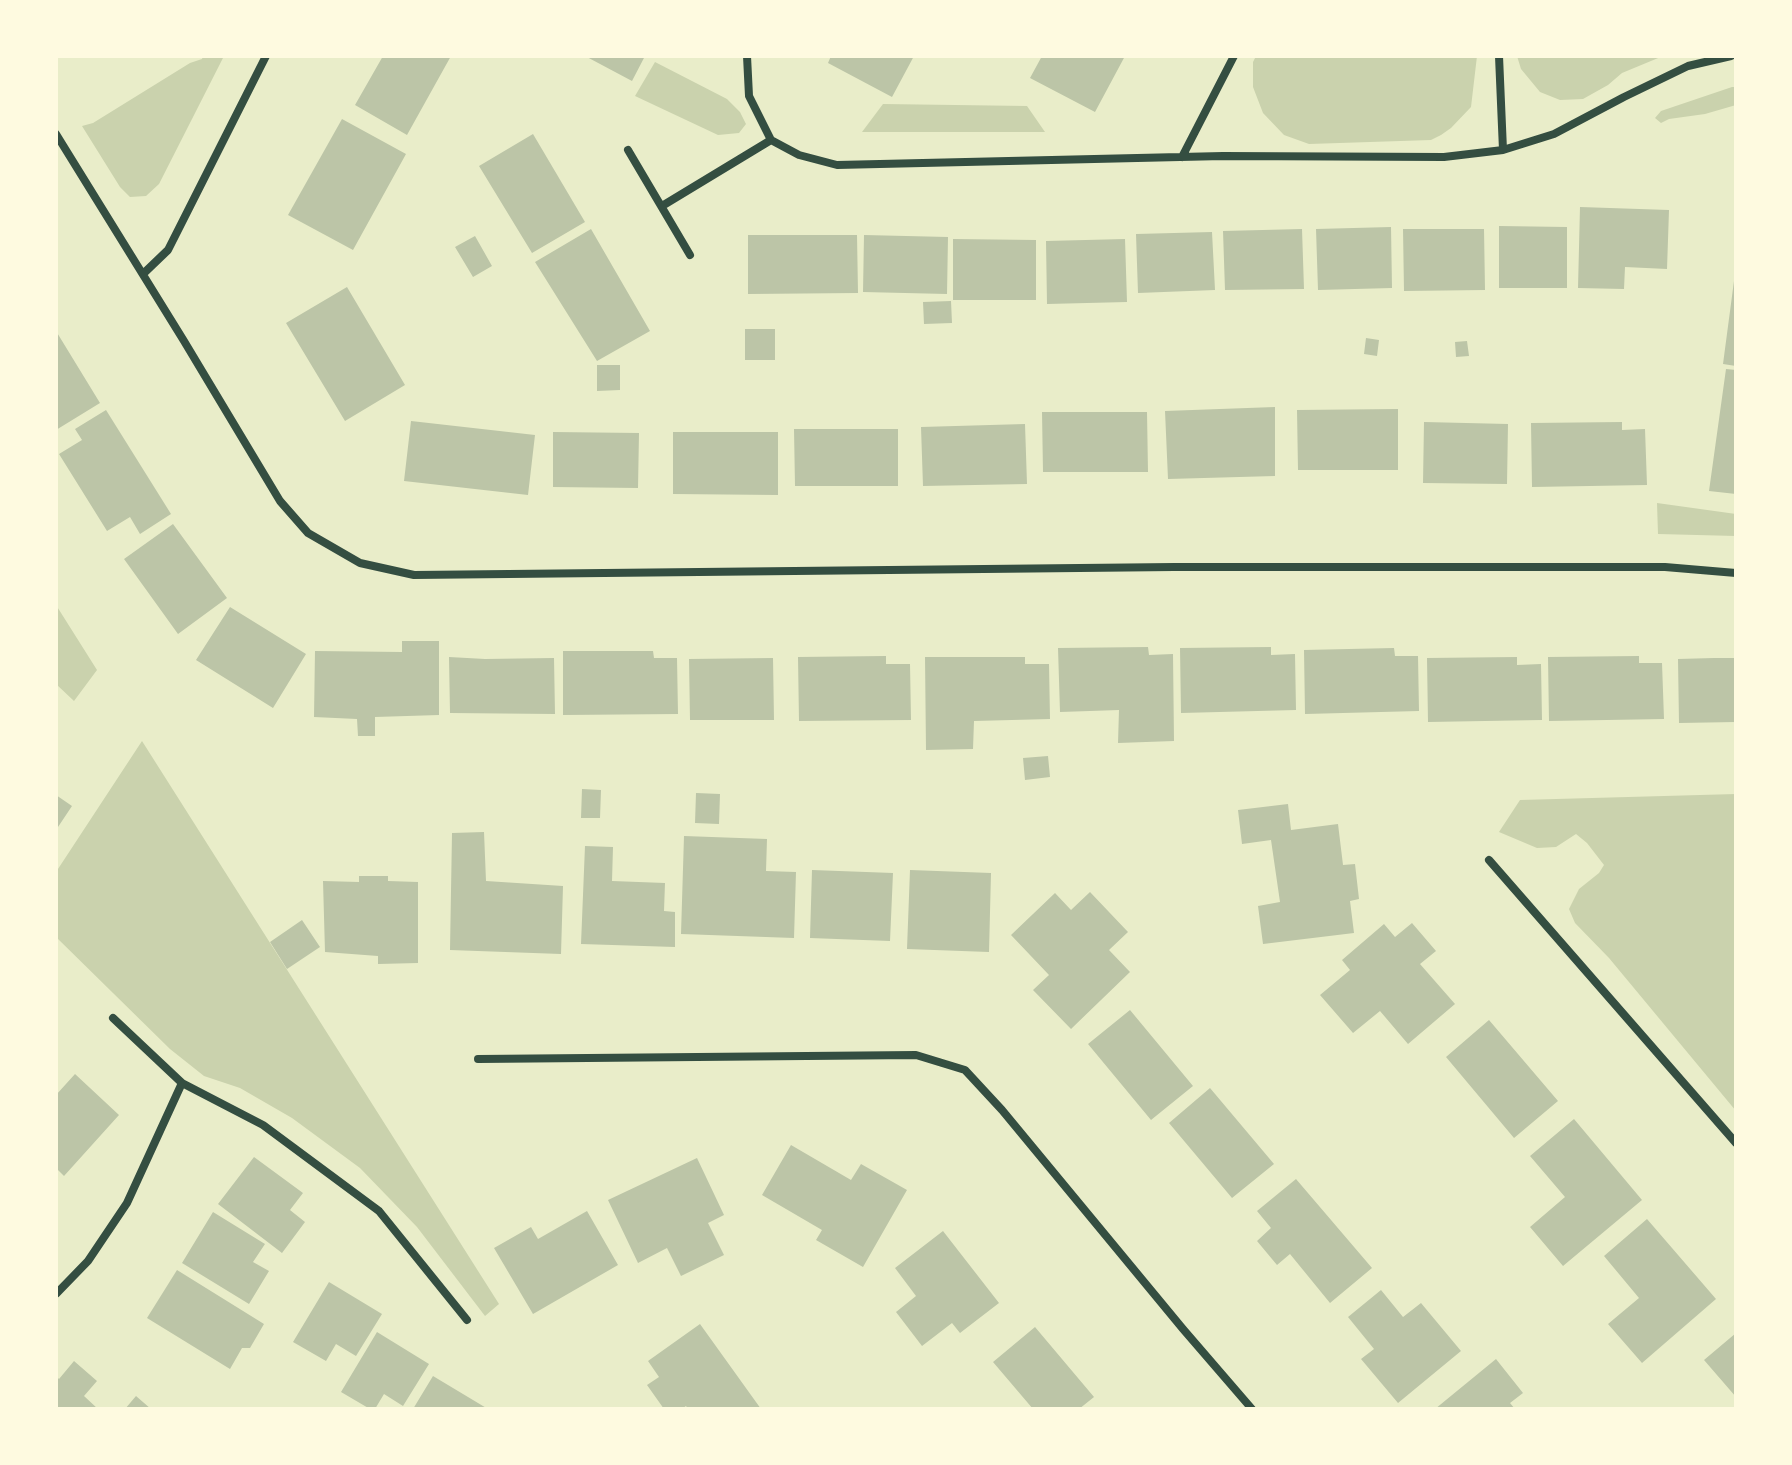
<!DOCTYPE html>
<style>
body{margin:0}
#map{position:relative;width:1792px;height:1465px;overflow:hidden;background:#e9edc9;font-family:"Times New Roman",serif}
canvas{display:block}
.frame{position:absolute;inset:0;border:58px solid #fefae0;pointer-events:none}
</style>
<div id="map">
<canvas width="1792" height="1465"></canvas>
<div class="frame"></div>
</div>
<script>
const g = document.querySelector('canvas').getContext('2d');
g.lineJoin = 'round';
function paint(path, color) {
  g.fillStyle = color;
  g.fill(path, 'evenodd');
}
function poly(rows) {
  const path = new Path2D();
  for (const r of rows) {
    path.moveTo(r[0], r[1]);
    for (let i = 2; i < r.length; i += 2) path.lineTo(r[i], r[i + 1]);
  }
  return path;
}
function stroke(path, color, width, dash) {
  g.strokeStyle = color;
  g.lineWidth = width;
  g.lineCap = dash ? 'butt' : 'round';
  g.setLineDash(dash || []);
  g.stroke(path);
}
paint(poly([
 [203,56,224,56,159,184,146,196,130,197,120,187,82,126,93,123,190,63,202,59],
 [1256,56,1477,56,1471,107,1451,128,1441,135,1431,140,1309,144,1284,135,1263,113,1253,87,1253,62],
 [1517,56,1663,56,1622,73,1608,85,1583,99,1560,100,1540,92,1521,69],
 [655,62,727,99,740,112,746,124,739,133,718,135,635,96],
 [1732,87,1736,87,1736,105,1705,114,1669,119,1661,123,1655,118,1661,111],
 [883,104,1027,106,1045,132,862,132],
 [1657,503,1736,514,1736,536,1658,534],
 [56,605,97,670,74,701,56,684],
 [142,741,499,1304,485,1316,417,1227,360,1168,292,1118,240,1088,204,1076,170,1049,56,937,56,872],
 [1736,794,1736,1111,1609,958,1575,923,1569,909,1579,889,1599,873,1604,865,1587,843,1576,834,1556,847,1537,848,1499,832,1520,800]
]), '#cad2ad');
paint(poly([
 [383,56,451,56,407,135,355,105],
 [585,56,645,56,632,81],
 [831,56,914,56,892,97,828,63],
 [1042,56,1125,56,1095,112,1030,78],
 [342,119,406,154,353,250,288,215],
 [533,134,585,222,532,253,479,166],
 [1580,207,1669,210,1667,269,1625,267,1624,289,1578,288],
 [1499,226,1567,227,1567,288,1499,288],
 [1391,227,1392,288,1318,290,1316,229],
 [591,229,650,331,597,361,535,262],
 [1302,229,1304,289,1225,290,1223,231],
 [1403,229,1484,229,1485,290,1404,291],
 [1212,232,1215,290,1138,293,1136,234],
 [748,235,857,235,858,293,748,294],
 [864,235,948,237,947,294,863,292],
 [475,236,492,266,473,277,455,247],
 [953,239,1036,240,1036,300,953,300],
 [1125,239,1127,302,1047,304,1046,241],
 [1734,281,1736,281,1736,366,1723,364],
 [347,287,405,385,345,421,286,323],
 [951,301,952,323,924,324,923,302],
 [745,329,775,329,775,360,745,360],
 [56,331,100,403,56,430],
 [1366,338,1379,340,1377,356,1364,354],
 [1467,341,1469,356,1456,357,1455,342],
 [597,365,620,365,620,390,597,391],
 [1726,369,1736,370,1736,494,1709,491],
 [1275,407,1275,476,1168,479,1165,411],
 [1398,409,1398,470,1298,470,1297,410],
 [106,410,171,514,140,534,130,517,107,531,59,454,82,440,75,429],
 [1042,412,1147,412,1148,472,1043,472],
 [411,421,535,435,528,495,404,481],
 [1424,422,1508,424,1507,484,1423,483],
 [1622,422,1622,430,1645,429,1647,485,1532,487,1531,423],
 [1025,424,1027,484,923,486,921,427],
 [794,429,898,429,898,486,795,486],
 [553,432,639,433,638,488,553,487],
 [673,432,778,432,778,495,673,494],
 [173,524,227,598,178,634,124,559],
 [230,607,306,654,273,708,196,660],
 [402,641,439,641,439,715,375,717,375,736,358,736,357,719,314,717,315,651,402,652],
 [1148,647,1149,655,1173,654,1174,741,1118,743,1119,710,1060,712,1058,648],
 [1271,647,1271,655,1295,654,1296,710,1181,713,1180,648],
 [1394,648,1395,656,1418,656,1419,711,1305,714,1304,650],
 [563,651,653,651,654,658,677,658,678,714,563,715],
 [886,656,886,664,910,664,911,720,799,721,798,657],
 [1639,656,1639,663,1662,663,1664,719,1549,721,1548,657],
 [449,657,485,659,554,658,555,714,450,713],
 [925,657,1025,657,1025,664,1049,664,1050,719,974,721,973,749,926,750],
 [1517,657,1517,665,1541,664,1542,720,1428,722,1427,658],
 [773,658,774,720,690,720,689,659],
 [1714,658,1736,658,1736,722,1679,723,1678,659],
 [1048,756,1050,777,1025,780,1023,758],
 [582,789,601,790,600,818,581,818],
 [696,793,720,794,719,824,695,823],
 [56,795,72,806,56,830],
 [1288,804,1291,830,1338,824,1343,865,1355,864,1359,899,1350,901,1354,933,1263,944,1258,906,1280,902,1271,840,1242,844,1238,810],
 [484,832,486,881,563,886,561,954,450,950,452,833],
 [684,836,767,839,766,871,796,872,794,938,681,934],
 [585,846,613,847,612,881,665,883,664,911,675,912,675,947,581,944],
 [812,870,893,873,890,941,810,938],
 [910,870,991,873,989,952,907,949],
 [359,876,388,876,388,881,418,882,418,963,378,964,378,956,325,952,323,881,359,882],
 [1090,892,1128,932,1109,950,1130,972,1071,1029,1033,990,1049,975,1011,935,1055,893,1071,910],
 [302,920,320,947,287,969,270,942],
 [1412,923,1436,951,1420,964,1455,1004,1408,1044,1380,1011,1353,1033,1320,995,1350,970,1342,960,1384,924,1395,937],
 [1130,1010,1193,1086,1151,1120,1088,1044],
 [1489,1020,1558,1101,1514,1138,1446,1057],
 [75,1074,119,1115,64,1176,56,1168,56,1095],
 [1210,1088,1274,1164,1232,1198,1169,1123],
 [1574,1119,1642,1200,1563,1266,1530,1227,1565,1197,1530,1156],
 [791,1145,851,1180,861,1164,907,1190,863,1267,816,1240,822,1230,762,1195],
 [254,1157,303,1193,290,1210,305,1222,282,1253,218,1204],
 [697,1158,724,1215,708,1223,724,1255,681,1276,667,1248,638,1263,608,1200],
 [1296,1179,1372,1268,1330,1303,1290,1254,1277,1265,1257,1241,1271,1228,1257,1211],
 [587,1211,618,1265,533,1314,494,1248,531,1227,538,1239],
 [213,1212,265,1244,253,1262,269,1271,249,1304,182,1263],
 [1647,1219,1716,1299,1642,1363,1608,1324,1639,1298,1604,1256],
 [943,1231,999,1303,960,1333,952,1323,922,1346,896,1312,916,1296,895,1268],
 [177,1270,264,1324,250,1348,242,1348,230,1369,147,1318],
 [329,1282,382,1314,356,1356,336,1344,326,1361,293,1342],
 [1381,1290,1403,1317,1421,1303,1461,1351,1398,1403,1361,1359,1374,1349,1348,1317],
 [700,1324,761,1409,688,1409,686,1406,682,1409,664,1409,647,1385,659,1377,648,1361],
 [1035,1327,1094,1397,1079,1409,1033,1409,993,1362],
 [377,1332,429,1364,403,1406,384,1394,375,1409,370,1409,341,1392],
 [1736,1333,1736,1397,1704,1360],
 [1496,1359,1523,1393,1510,1403,1515,1409,1435,1409],
 [74,1361,97,1381,84,1396,98,1409,56,1409,56,1376,59,1379],
 [433,1376,488,1409,413,1409],
 [136,1396,151,1409,125,1409]
]), '#bcc5a7');
stroke(poly([
 [747,56,749,96,771,140,799,155,837,165,1223,156,1444,157,1503,150,1499,56],
 [56,134,184,341,280,501,308,533,360,563,414,575,1174,567,1665,567,1736,573],
 [628,150,690,255],
 [1503,150,1554,134,1624,97,1688,66,1731,56],
 [1182,157,1234,56],
 [662,206,771,140],
 [143,274,168,250,266,56],
 [1489,860,1736,1143],
 [113,1018,182,1083,263,1125,379,1211,467,1320],
 [478,1059,916,1055,965,1070,1002,1110,1183,1329,1252,1409],
 [56,1294,88,1261,127,1203,182,1083]
]), '#344e41', 8);
</script>
